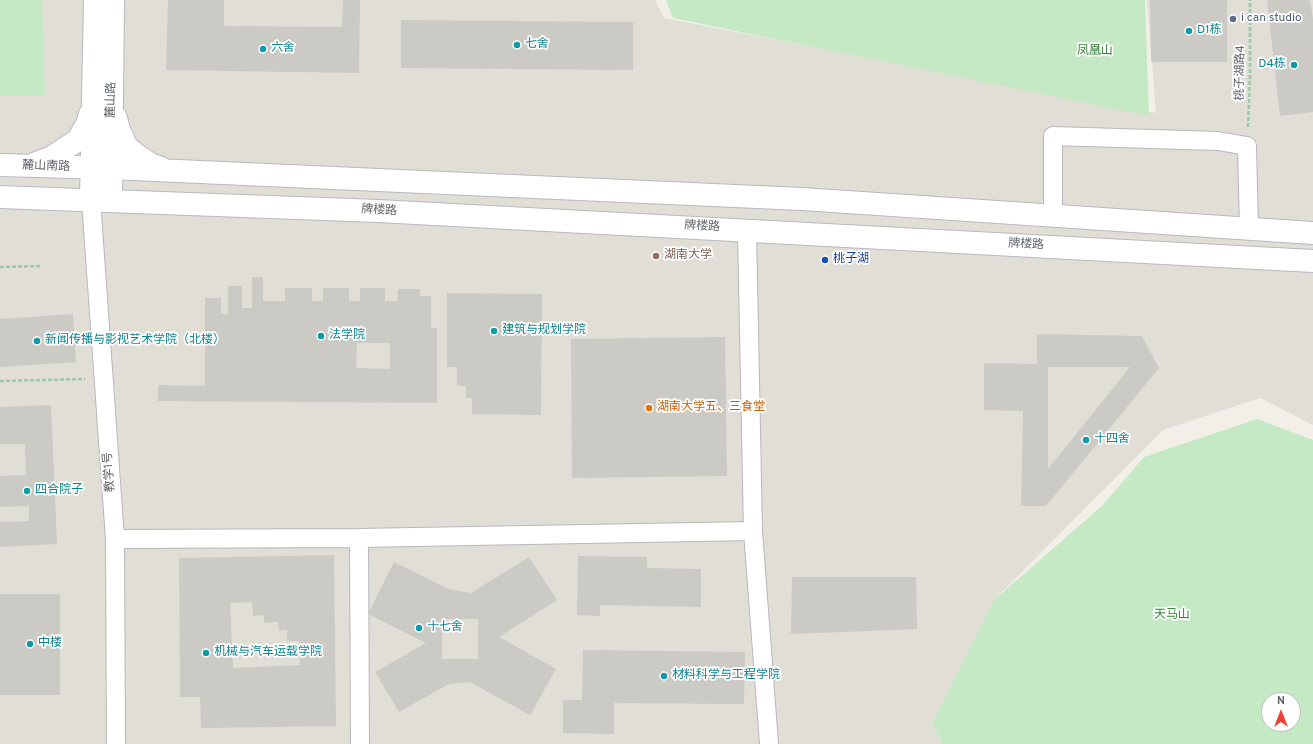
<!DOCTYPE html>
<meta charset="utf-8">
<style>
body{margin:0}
#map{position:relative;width:1313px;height:744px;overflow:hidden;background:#f1efe8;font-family:Overpass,sans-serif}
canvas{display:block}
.north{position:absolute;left:1261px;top:692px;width:40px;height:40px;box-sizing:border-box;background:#fff;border:1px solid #bfc1c3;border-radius:50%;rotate:0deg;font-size:11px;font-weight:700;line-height:16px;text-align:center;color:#5f6368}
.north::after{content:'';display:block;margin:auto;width:14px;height:18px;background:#ea4335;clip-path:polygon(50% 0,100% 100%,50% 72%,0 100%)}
</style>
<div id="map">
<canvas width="1313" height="744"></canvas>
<div class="north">N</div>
</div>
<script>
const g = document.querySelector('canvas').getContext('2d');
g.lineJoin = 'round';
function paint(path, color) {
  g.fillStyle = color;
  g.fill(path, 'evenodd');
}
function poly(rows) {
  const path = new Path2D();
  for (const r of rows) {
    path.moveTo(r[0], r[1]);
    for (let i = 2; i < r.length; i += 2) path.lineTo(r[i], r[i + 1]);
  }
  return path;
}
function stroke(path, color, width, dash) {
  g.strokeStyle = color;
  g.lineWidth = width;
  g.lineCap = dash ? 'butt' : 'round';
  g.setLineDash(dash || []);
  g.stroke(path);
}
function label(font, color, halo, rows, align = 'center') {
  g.font = font + ' Overpass,"Noto Sans SC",sans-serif';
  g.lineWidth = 3.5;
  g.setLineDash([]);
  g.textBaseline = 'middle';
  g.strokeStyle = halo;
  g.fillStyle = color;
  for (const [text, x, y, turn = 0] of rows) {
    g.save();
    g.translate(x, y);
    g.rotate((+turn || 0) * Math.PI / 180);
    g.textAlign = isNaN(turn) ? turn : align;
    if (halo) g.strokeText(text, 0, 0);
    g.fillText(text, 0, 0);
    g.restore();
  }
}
paint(poly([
 [0,0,655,0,664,18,1156,113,1147,0,1313,0,1313,425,1260,398,1163,430,994,600,932,723,943,744,0,744]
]), '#e1ded6');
paint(poly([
 [0,0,42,0,45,95,0,96],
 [666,0,1145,0,1149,116,673,18],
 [1257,419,1313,440,1313,744,943,744,932,723,994,600,1102,506,1144,457],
 [1269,700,1293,700,1293,724,1269,724]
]), '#c5e8c5');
paint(poly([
 [168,0,224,0,224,26,342,27,343,0,360,0,359,73,166,70],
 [1150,0,1227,0,1227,62,1151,62],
 [1267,0,1310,0,1313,19,1313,112,1280,116],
 [401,20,633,22,633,70,401,68],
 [252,277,263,277,263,301,285,301,285,288,312,288,312,301,323,301,323,288,349,288,349,301,360,301,360,288,385,288,385,301,397,301,398,289,420,289,420,296,431,296,431,328,437,328,437,403,158,401,158,385,205,386,205,298,221,298,221,314,228,314,228,286,242,286,242,308,252,308],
 [357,343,390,343,390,369,356,368],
 [447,293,542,294,541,415,472,414,472,398,466,398,466,386,457,386,457,367,447,367],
 [73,314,76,362,0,367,0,319],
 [1037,334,1142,336,1159,368,1046,506,1021,506,1023,411,984,410,984,363,1037,364],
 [1048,367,1130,367,1048,469],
 [725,337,727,476,572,478,571,339],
 [51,405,57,544,0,547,0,522,29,521,29,506,0,507,0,476,26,475,25,444,0,444,0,407],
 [334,555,336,726,201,728,200,697,180,697,179,558],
 [252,602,253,616,264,615,264,623,278,622,279,631,287,630,287,641,299,641,300,665,233,668,230,603],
 [578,556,647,557,647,568,701,569,701,607,600,605,600,616,577,615],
 [529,557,557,600,499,637,556,669,530,715,470,682,449,684,399,712,375,672,426,643,368,614,394,562,448,589,471,593],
 [442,619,478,619,478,659,442,659],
 [792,577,916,577,917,629,791,634],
 [0,594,60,594,60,695,0,695],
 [583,650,745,652,744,704,614,703,614,734,563,733,563,700,582,700]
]), '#cccac5');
const street = poly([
 [91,200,115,539,116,744],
 [1053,216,1053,136,1218,141,1247,146,1249,229],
 [747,230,753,531,769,744],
 [359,538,360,744],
 [115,539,359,538,753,531]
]);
const secondary = poly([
 [116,118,119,130,127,147,138,156,152,165,161,168],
 [34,164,52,157,78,140,87,124,90,114],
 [0,165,111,168,802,199,1313,233],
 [0,197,378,211,1313,261],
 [91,200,95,0],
 [111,201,113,0]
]);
stroke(street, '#b5b8bc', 20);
stroke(secondary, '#b6babf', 24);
stroke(poly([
 [1248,127,1250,76,1250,0],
 [0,267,42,266],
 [0,381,85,379]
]), '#9cc7a9', 2.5, [4, 2]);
stroke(street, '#fff', 18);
stroke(secondary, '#fff', 22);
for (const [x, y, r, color] of [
 [1233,19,4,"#5c6f8a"],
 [1189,31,4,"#0f9aa8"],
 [517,45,4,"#0f9aa8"],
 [263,49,4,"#0f9aa8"],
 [1294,65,4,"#0f9aa8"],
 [656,256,4,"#8d6e63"],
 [825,260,4,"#1a4fb4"],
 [494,331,4,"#0f9aa8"],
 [321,336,4,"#0f9aa8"],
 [37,341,4,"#0f9aa8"],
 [649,408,4,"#e8710a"],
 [1086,440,4,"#0f9aa8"],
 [27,491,4,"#0f9aa8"],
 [419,628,4,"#0f9aa8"],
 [30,644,4,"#0f9aa8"],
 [206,653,4,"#0f9aa8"],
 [664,676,4,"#0f9aa8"]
]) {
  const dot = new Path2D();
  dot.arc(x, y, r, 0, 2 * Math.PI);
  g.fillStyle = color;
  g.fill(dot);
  stroke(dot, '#fff', 1.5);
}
label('12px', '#4e5e75', '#fff', [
 ["i can studio",1241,19]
], 'left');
label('12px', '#0d838f', '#fff', [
 ["D1栋",1197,31],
 ["七舍",525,45],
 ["六舍",271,49],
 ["D4栋",1286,65,"right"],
 ["建筑与规划学院",502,331],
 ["法学院",329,336],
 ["新闻传播与影视艺术学院（北楼）",45,341],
 ["十四舍",1094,440],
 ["四合院子",35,491],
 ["十七舍",427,628],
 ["中楼",38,644],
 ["机械与汽车运载学院",214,653],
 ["材料科学与工程学院",672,676]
], 'left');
label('12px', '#348238', '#fff', [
 ["凤凰山",1095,52],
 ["天马山",1172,616]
]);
label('12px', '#5f6368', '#fff', [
 ["桃子湖路4",1241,73,-89],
 ["麓山路",112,100,-89],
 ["麓山南路",46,167,2],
 ["牌楼路",379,211,3],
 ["牌楼路",702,227,3],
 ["牌楼路",1026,245,3],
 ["教学1号",110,472,-94]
]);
label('12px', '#785e54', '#fff', [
 ["湖南大学",664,256]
], 'left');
label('12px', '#164399', '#fff', [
 ["桃子湖",833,260]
], 'left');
label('12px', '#c56008', '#fff', [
 ["湖南大学五、三食堂",657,408]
], 'left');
</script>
